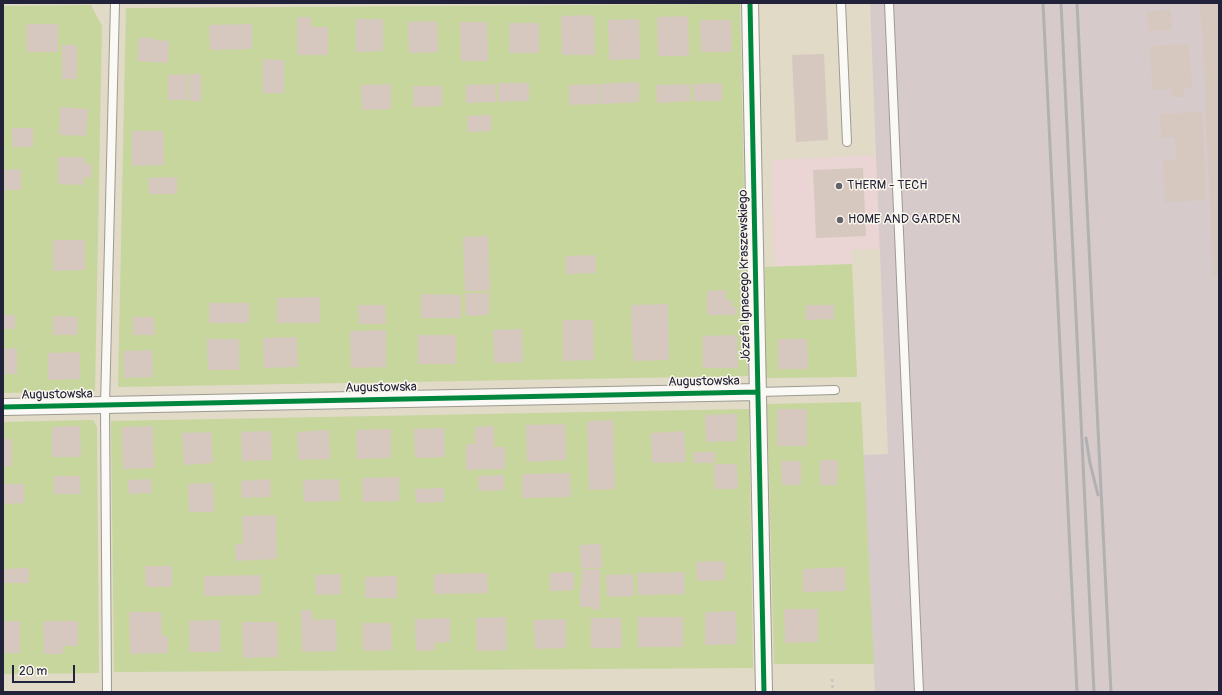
<!DOCTYPE html>
<meta charset="utf-8">
<style>
body{margin:0}
#map{position:relative;width:1222px;height:695px;overflow:hidden;background:#e0dac6;font-family:Pangolin,sans-serif}
canvas{display:block}
.frame{position:absolute;inset:0;border:4px solid #22223b;pointer-events:none}
.scale{position:absolute;left:12px;top:665px;width:63px;height:18px;box-sizing:border-box;border:2px solid #22223b;border-top:0;padding-left:5px;font-size:12px;line-height:14px;white-space:nowrap;color:#22223b;-webkit-text-stroke:3px #fbf7ec;paint-order:stroke}
</style>
<div id="map">
<canvas width="1222" height="695"></canvas>
<div class="frame"></div>
<div class="scale">20 m</div>
</div>
<script>
const g = document.querySelector('canvas').getContext('2d');
g.lineJoin = 'round';
function paint(path, color) {
  g.fillStyle = color;
  g.fill(path, 'evenodd');
}
function poly(rows) {
  const path = new Path2D();
  for (const r of rows) {
    path.moveTo(r[0], r[1]);
    for (let i = 2; i < r.length; i += 2) path.lineTo(r[i], r[i + 1]);
  }
  return path;
}
function stroke(path, color, width, dash) {
  g.strokeStyle = color;
  g.lineWidth = width;
  g.lineCap = dash ? 'butt' : 'round';
  g.setLineDash(dash || []);
  g.stroke(path);
}
function label(font, color, halo, rows, align = 'center') {
  g.font = font + ' Pangolin,sans-serif';
  g.lineWidth = 3;
  g.setLineDash([]);
  g.textBaseline = 'middle';
  g.strokeStyle = halo;
  g.fillStyle = color;
  for (const [text, x, y, turn = 0] of rows) {
    g.save();
    g.translate(x, y);
    g.rotate((+turn || 0) * Math.PI / 180);
    g.textAlign = isNaN(turn) ? turn : align;
    if (halo) g.strokeText(text, 0, 0);
    g.fillText(text, 0, 0);
    g.restore();
  }
}
paint(poly([
 [876,155,880,249,851,250,852,264,775,266,772,160]
]), '#ead4d4');
paint(poly([
 [870,3,1219,3,1219,690,1190,692,875,692,863,455,888,454]
]), '#d7caca');
paint(poly([
 [740,4,748,376,118,387,126,8],
 [91,5,102,26,95,391,3,393,3,6],
 [852,264,857,377,766,378,765,267],
 [861,402,874,664,774,664,767,404],
 [749,409,753,668,114,672,111,421],
 [93,420,97,427,99,673,3,674,3,422]
]), '#c6d69d');
paint(poly([
 [1200,3,1219,3,1219,276,1213,276,1204,66],
 [1171,10,1172,30,1148,31,1147,11],
 [594,15,595,55,562,55,561,16],
 [688,16,689,56,658,56,657,17],
 [297,17,311,17,311,27,328,27,328,55,297,55],
 [356,19,383,19,383,51,356,52],
 [639,19,640,59,609,60,608,20],
 [700,20,731,20,732,52,701,52],
 [437,21,438,52,409,53,408,22],
 [460,22,487,22,488,61,461,61],
 [509,23,539,23,539,53,509,53],
 [27,24,58,24,58,52,27,52],
 [252,24,252,49,210,50,209,25],
 [139,37,154,38,154,40,169,41,168,63,137,61],
 [1189,44,1192,87,1183,88,1184,97,1172,97,1171,89,1152,90,1150,46],
 [62,45,77,45,77,79,62,79],
 [824,54,828,140,796,142,792,55],
 [263,59,284,60,284,93,263,93],
 [187,74,187,100,168,100,168,75],
 [189,74,201,74,201,101,189,101],
 [639,82,639,102,600,104,599,84],
 [498,83,529,83,529,101,498,102],
 [722,83,722,101,694,101,693,84],
 [391,84,391,109,362,110,361,85],
 [495,84,496,102,466,103,466,85],
 [598,84,599,104,569,105,569,85],
 [690,84,691,101,657,103,656,85],
 [413,86,442,86,442,106,413,107],
 [60,107,88,109,86,136,59,135],
 [1202,112,1206,200,1165,202,1163,160,1176,159,1175,137,1161,138,1160,114],
 [491,115,491,131,468,132,467,116],
 [12,128,33,128,33,147,13,147],
 [132,131,163,131,164,165,132,166],
 [58,157,85,157,85,164,92,164,91,178,84,177,84,185,58,184],
 [863,168,866,236,816,238,813,170],
 [21,169,21,190,3,190,3,170],
 [177,177,177,194,149,194,148,178],
 [488,236,490,291,465,291,463,237],
 [53,240,85,240,85,270,53,271],
 [595,255,596,273,566,274,566,256],
 [726,290,726,300,732,300,732,307,737,307,737,315,707,315,707,291],
 [465,293,489,293,489,315,466,316],
 [421,294,461,295,461,318,421,318],
 [320,297,320,323,277,323,277,298],
 [209,303,249,303,249,323,209,323],
 [668,304,669,360,633,361,631,305],
 [358,305,385,305,386,324,359,324],
 [806,305,834,305,834,319,806,320],
 [3,315,15,315,15,329,3,329],
 [53,316,78,317,77,335,53,335],
 [133,317,154,317,155,335,133,335],
 [563,320,593,320,594,360,563,361],
 [522,329,523,362,494,363,493,330],
 [386,330,386,367,351,368,350,331],
 [418,335,456,335,456,364,418,364],
 [737,335,738,368,703,368,703,336],
 [297,337,298,367,264,368,263,338],
 [207,339,239,339,239,370,208,370],
 [778,339,807,339,808,369,778,369],
 [17,348,17,374,3,374,3,349],
 [152,350,153,377,124,378,123,351],
 [80,352,80,379,48,380,48,353],
 [777,409,807,409,807,446,777,446],
 [737,414,737,441,706,442,705,415],
 [613,420,615,489,589,490,587,421],
 [565,424,566,460,527,462,526,425],
 [80,426,81,457,52,457,52,427],
 [153,426,154,468,123,469,122,427],
 [494,426,494,447,505,447,505,469,466,470,466,444,475,444,475,427],
 [444,428,445,457,415,458,414,429],
 [391,429,391,458,357,459,356,430],
 [329,430,330,459,298,460,297,432],
 [271,431,272,460,242,461,241,432],
 [684,431,686,462,652,463,651,433],
 [211,432,213,463,184,465,182,433],
 [3,439,12,439,12,466,3,466],
 [693,452,715,452,715,463,694,463],
 [820,460,838,460,837,485,820,485],
 [781,461,801,461,801,485,782,485],
 [714,464,737,464,738,489,715,489],
 [570,473,571,497,522,498,522,474],
 [504,475,504,490,479,491,478,476],
 [54,476,80,476,81,494,54,494],
 [399,477,399,501,363,502,362,478],
 [151,479,152,493,129,494,128,480],
 [270,479,271,497,242,498,241,481],
 [339,479,340,501,304,502,303,480],
 [213,483,214,512,189,512,188,484],
 [3,484,24,484,24,503,3,504],
 [444,488,444,502,416,503,415,489],
 [276,515,277,559,236,561,235,544,243,544,242,516],
 [601,544,602,568,581,568,580,545],
 [725,561,725,580,697,581,696,562],
 [145,566,172,566,172,587,146,587],
 [845,567,846,591,803,592,803,569],
 [29,568,29,583,3,583,3,569],
 [582,569,600,569,600,610,594,610,593,607,580,607,580,586,582,586],
 [574,572,574,590,550,591,550,573],
 [684,572,685,594,638,595,637,573],
 [487,573,488,593,434,594,434,574],
 [341,574,341,594,316,595,315,575],
 [633,574,634,596,607,597,606,575],
 [261,575,261,595,204,596,204,576],
 [397,576,397,598,365,598,365,577],
 [784,609,818,609,818,642,785,643],
 [301,610,312,610,313,620,336,619,337,651,302,652],
 [736,611,737,644,705,645,705,612],
 [129,612,161,612,162,636,168,636,168,653,130,654],
 [506,617,507,650,477,651,476,618],
 [638,617,683,617,683,647,638,647],
 [450,618,450,642,434,643,435,650,416,651,415,619],
 [591,618,621,618,622,648,591,648],
 [566,619,566,648,535,649,534,620],
 [220,620,221,652,189,652,189,621],
 [3,621,20,621,20,653,3,653],
 [43,621,78,621,78,646,63,646,63,654,44,654],
 [242,622,277,622,278,657,243,658],
 [363,623,391,623,392,650,363,651]
]), '#d6c8bf');
const service = poly([
 [841,3,847,142],
 [889,3,919,692],
 [758,392,835,390],
 [107,692,105,405,115,3]
]);
const minor = poly([
 [750,3,764,692],
 [3,407,758,392]
]);
stroke(service, '#9d9a92', 10);
stroke(minor, '#9d9a92', 18);
stroke(poly([
 [832,679,833,692]
]), '#c6c6c3', 2.5, [3, 3]);
stroke(service, '#faf9f6', 8);
stroke(minor, '#faf9f6', 16);
stroke(poly([
 [1043,3,1077,692],
 [1061,3,1094,692],
 [1077,3,1111,692],
 [1086,438,1090,463,1098,495]
]), '#b2b1b2', 3);
stroke(poly([
 [750,3,764,692],
 [3,407,758,392]
]), '#00873e', 5);
for (const [x, y, r, color] of [
 [839,186,4,"#64626c"],
 [840,220,4,"#64626c"]
]) {
  const dot = new Path2D();
  dot.arc(x, y, r, 0, 2 * Math.PI);
  g.fillStyle = color;
  g.fill(dot);
  stroke(dot, '#fbf7ec', 1.5);
}
label('13px', '#22223b', '#fbf7ec', [
 ["THERM - TECH",847,186],
 ["HOME AND GARDEN",848,220]
], 'left');
label('13px', '#22223b', '#fbf7ec', [
 ["Józefa Ignacego Kraszewskiego",745,276,-91],
 ["Augustowska",704,382,-1],
 ["Augustowska",381,388,-1],
 ["Augustowska",57,395,-1]
]);
</script>
